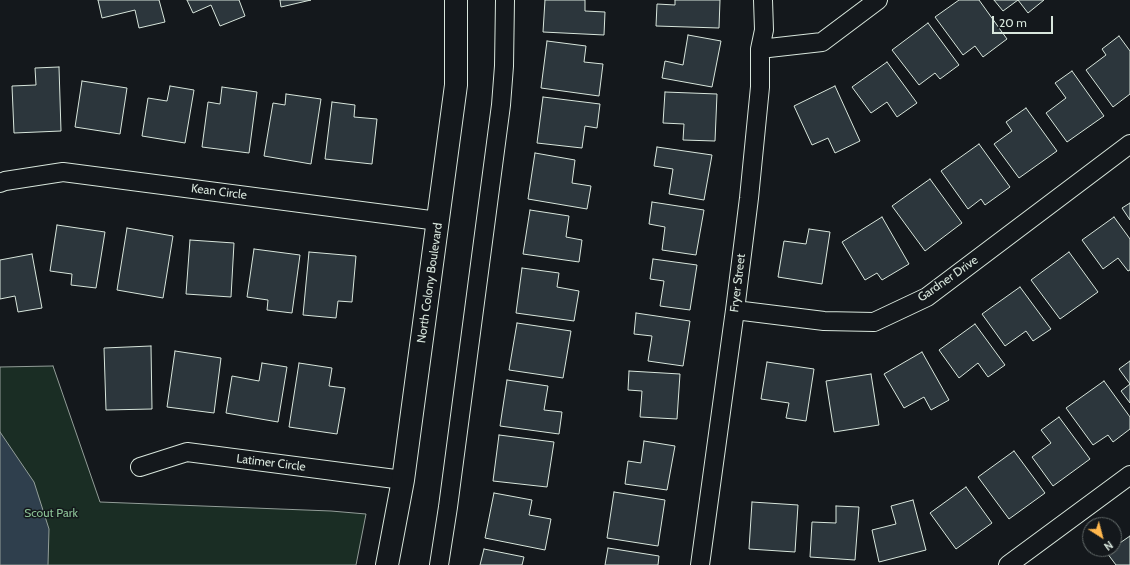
<!DOCTYPE html>
<style>
body{margin:0}
#map{position:relative;width:1130px;height:565px;overflow:hidden;background:#14181c;font-family:Cabin,sans-serif}
canvas{display:block}
.north{position:absolute;left:1082px;top:517px;width:40px;height:40px;box-sizing:border-box;background:#14181c;border:1px solid #626a69;border-radius:50%;rotate:144deg;font-size:11px;font-weight:700;line-height:16px;text-align:center;color:#d8e6dc}
.north::after{content:'';display:block;margin:auto;width:14px;height:18px;background:#ffb74d;clip-path:polygon(50% 0,100% 100%,50% 72%,0 100%)}
.scale{position:absolute;left:992px;top:16px;width:61px;height:18px;box-sizing:border-box;border:2px solid #d8e6dc;border-top:0;padding-left:5px;font-size:12px;line-height:14px;white-space:nowrap;color:#d8e6dc;-webkit-text-stroke:3px #14181c;paint-order:stroke}
</style>
<div id="map">
<canvas width="1130" height="565"></canvas>
<div class="north">N</div>
<div class="scale">20 m</div>
</div>
<script>
const g = document.querySelector('canvas').getContext('2d');
g.lineJoin = 'round';
function paint(path, color) {
  g.fillStyle = color;
  g.fill(path, 'evenodd');
}
function poly(rows) {
  const path = new Path2D();
  for (const r of rows) {
    path.moveTo(r[0], r[1]);
    for (let i = 2; i < r.length; i += 2) path.lineTo(r[i], r[i + 1]);
  }
  return path;
}
function stroke(path, color, width, dash) {
  g.strokeStyle = color;
  g.lineWidth = width;
  g.lineCap = dash ? 'butt' : 'round';
  g.setLineDash(dash || []);
  g.stroke(path);
}
function label(font, color, halo, rows, align = 'center') {
  g.font = font + ' Cabin,sans-serif';
  g.lineWidth = 3;
  g.setLineDash([]);
  g.textBaseline = 'middle';
  g.strokeStyle = halo;
  g.fillStyle = color;
  for (const [text, x, y, turn = 0] of rows) {
    g.save();
    g.translate(x, y);
    g.rotate((+turn || 0) * Math.PI / 180);
    g.textAlign = isNaN(turn) ? turn : align;
    if (halo) g.strokeText(text, 0, 0);
    g.fillText(text, 0, 0);
    g.restore();
  }
}
const green = poly([
 [53,366,100,502,331,511,366,514,356,565,0,565,0,367,53,366]
]);
paint(green, '#1a2d24');
stroke(green, '#939e99', 1);
const water = poly([
 [0,432,34,482,49,529,48,565,0,565,0,432]
]);
paint(water, '#2f3f4d');
stroke(water, '#939e99', 1);
const building = poly([
 [98,0,159,0,165,22,139,28,135,10,102,18,98,0],
 [187,0,239,0,245,16,220,26,211,5,193,13,187,0],
 [280,0,311,0,281,7,280,0],
 [545,0,585,0,585,11,605,12,604,35,543,32,545,0],
 [675,0,720,0,719,28,656,26,657,4,675,5,675,0],
 [959,0,979,0,1007,39,983,57,975,46,963,55,935,17,959,0],
 [994,0,1018,0,1003,11,994,0],
 [1018,0,1044,0,1028,13,1018,0],
 [928,23,959,65,940,79,935,73,919,85,892,50,928,23],
 [688,35,721,41,712,87,662,78,665,61,683,65,688,35],
 [1119,36,1130,51,1130,94,1113,107,1086,70,1106,55,1102,49,1119,36],
 [547,41,586,46,584,62,603,64,599,96,541,88,547,41],
 [887,62,917,103,897,117,887,102,871,113,852,87,887,62],
 [59,67,61,131,14,133,12,86,36,85,35,68,59,67],
 [1072,71,1104,116,1067,142,1046,113,1066,98,1055,83,1072,71],
 [82,81,127,88,120,134,75,127,82,81],
 [170,86,194,90,185,143,142,136,148,98,167,101,170,86],
 [835,86,860,141,835,153,828,138,812,145,794,106,835,86],
 [222,87,257,92,249,153,202,147,208,102,220,104,222,87],
 [665,92,717,94,715,141,683,140,684,124,663,123,665,92],
 [286,94,321,99,311,164,264,156,273,103,285,105,286,94],
 [543,97,600,104,597,128,585,126,582,148,537,143,543,97],
 [332,102,355,105,354,117,377,119,372,164,325,159,332,102],
 [1026,108,1057,151,1019,178,994,144,1012,131,1006,122,1026,108],
 [979,144,1010,187,985,205,981,199,968,209,941,171,979,144],
 [657,147,712,155,704,200,669,194,673,169,654,166,657,147],
 [535,153,575,160,572,183,591,186,587,209,528,199,535,153],
 [930,179,962,223,925,251,892,206,930,179],
 [652,202,704,210,696,255,662,250,665,227,649,224,652,202],
 [1130,203,1130,220,1122,208,1130,203],
 [530,210,569,216,566,237,582,240,579,262,523,254,530,210],
 [882,217,909,264,882,280,877,273,865,280,842,242,882,217],
 [1114,217,1130,239,1130,270,1128,271,1118,258,1103,269,1082,240,1114,217],
 [57,225,105,232,96,288,71,285,72,274,50,271,57,225],
 [127,228,173,236,163,298,117,290,127,228],
 [809,229,830,232,822,284,778,277,784,241,806,244,809,229],
 [190,240,234,243,231,297,186,294,190,240],
 [254,249,300,255,292,313,267,310,268,300,247,297,254,249],
 [309,252,356,256,352,302,338,301,336,318,303,315,309,252],
 [1069,252,1098,292,1060,319,1031,280,1069,252],
 [32,254,42,308,18,312,15,296,0,299,0,260,32,254],
 [653,259,697,265,690,310,660,306,664,281,650,279,653,259],
 [522,268,559,273,557,287,579,291,574,321,516,313,522,268],
 [1020,287,1051,329,1033,341,1026,331,1005,346,982,314,1020,287],
 [636,313,690,321,683,366,648,361,652,336,634,334,636,313],
 [517,323,571,331,563,378,509,370,517,323],
 [975,324,1005,365,988,377,978,363,959,378,939,350,975,324],
 [151,346,152,409,106,410,104,348,151,346],
 [175,351,221,358,214,413,167,407,175,351],
 [922,352,949,400,931,410,924,397,904,408,884,374,922,352],
 [1130,361,1130,403,1121,391,1130,384,1119,369,1130,361],
 [767,362,814,369,806,421,786,418,789,403,761,399,767,362],
 [262,363,287,367,278,422,226,413,232,376,259,381,262,363],
 [299,363,332,368,329,386,345,388,337,434,289,427,299,363],
 [629,371,680,374,677,419,640,417,642,391,628,390,629,371],
 [871,374,879,425,834,432,826,381,871,374],
 [507,380,548,386,544,410,562,412,559,434,500,426,507,380],
 [1104,381,1130,417,1130,429,1113,442,1108,435,1093,445,1066,408,1104,381],
 [1059,417,1090,459,1053,486,1032,457,1051,443,1041,430,1059,417],
 [499,435,554,442,547,487,493,481,499,435],
 [644,441,675,446,667,490,625,484,628,461,641,463,644,441],
 [1014,451,1045,493,1009,519,978,477,1014,451],
 [966,487,992,523,956,549,930,513,966,487],
 [614,492,665,500,658,546,607,538,614,492],
 [494,493,532,500,529,515,551,519,545,550,485,538,494,493],
 [913,500,926,550,879,562,872,530,896,524,891,506,913,500],
 [752,502,798,505,795,552,749,549,752,502],
 [836,506,859,507,855,560,810,557,812,522,836,523,836,506],
 [1130,536,1130,565,1116,565,1107,553,1112,549,1114,549,1114,547,1130,536],
 [608,548,659,556,658,565,605,565,608,548],
 [484,549,524,557,522,565,480,565,484,549]
]);
paint(building, '#2c363c');
stroke(building, '#d8e6dc', 1);
const street = poly([
 [760,49,822,42,878,0],
 [0,183,5,181,63,172,438,221],
 [735,310,824,321,874,322,927,297,1130,144],
 [140,467,187,452,403,480],
 [439,565,448,507,501,105,504,66,505,0],
 [700,565,735,310,749,198,760,87,760,49,764,30,763,0],
 [1008,565,1130,475]
]);
const secondary = poly([
 [387,565,403,480,456,85,456,0]
]);
stroke(street, '#d8e6dc', 20);
stroke(secondary, '#d8e6dc', 24);
stroke(street, '#14181c', 18);
stroke(secondary, '#14181c', 22);
label('12px', '#d8e6dc', '#14181c', [
 ["Kean Circle",219,192,7],
 ["Gardner Drive",948,279,-35],
 ["North Colony Boulevard",430,283,-82],
 ["Fryer Street",738,283,-83],
 ["Latimer Circle",271,463,7]
]);
label('12px', '#8ac095', '#14181c', [
 ["Scout Park",51,513]
]);
</script>
